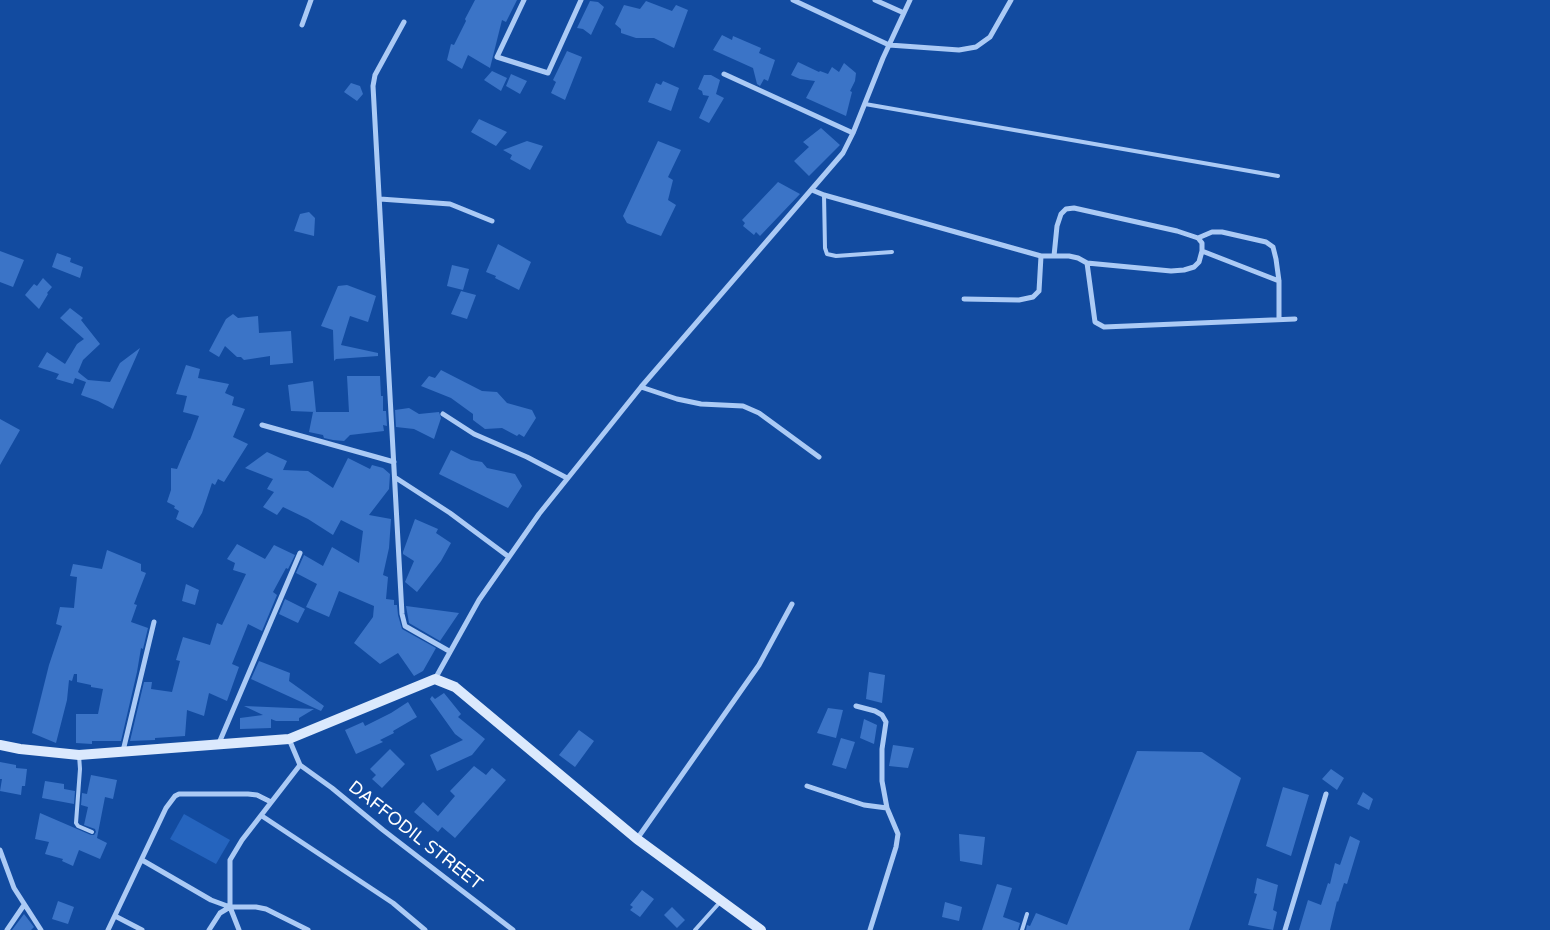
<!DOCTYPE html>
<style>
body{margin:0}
canvas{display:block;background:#124ba0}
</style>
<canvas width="1550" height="930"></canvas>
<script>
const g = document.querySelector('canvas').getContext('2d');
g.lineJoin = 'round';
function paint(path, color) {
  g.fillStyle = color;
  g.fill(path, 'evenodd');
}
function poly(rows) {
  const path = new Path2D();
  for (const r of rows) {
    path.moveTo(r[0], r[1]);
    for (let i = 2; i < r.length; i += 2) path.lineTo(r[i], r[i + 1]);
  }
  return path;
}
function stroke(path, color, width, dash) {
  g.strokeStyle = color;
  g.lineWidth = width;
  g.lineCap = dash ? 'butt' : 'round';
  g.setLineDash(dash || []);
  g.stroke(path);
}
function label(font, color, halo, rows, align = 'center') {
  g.font = font + ' "Varela Round",sans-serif';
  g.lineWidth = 4.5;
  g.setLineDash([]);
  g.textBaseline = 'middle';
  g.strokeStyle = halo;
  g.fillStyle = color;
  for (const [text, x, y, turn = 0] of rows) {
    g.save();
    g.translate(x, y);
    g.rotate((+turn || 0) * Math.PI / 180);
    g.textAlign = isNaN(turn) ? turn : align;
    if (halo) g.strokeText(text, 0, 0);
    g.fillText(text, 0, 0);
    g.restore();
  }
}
paint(poly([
 [184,814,230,840,216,864,170,839]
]), '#2564be');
paint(poly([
 [475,0,517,0,506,22,502,20,490,68,468,55,462,69,447,60,451,44,454,45,466,21,465,19],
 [590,1,598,2,604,7,591,35,583,29,577,28],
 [646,1,672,11,676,5,688,10,674,48,654,38,636,38,621,33,621,29,615,24,624,5,640,9],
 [722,35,732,40,733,36,761,48,759,53,775,60,768,81,764,79,760,86,757,84,753,68,713,50],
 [567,51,582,57,565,100,551,93,556,82,553,80],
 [798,62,819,72,820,71,828,74,832,67,839,72,844,63,856,73,855,81,850,91,852,92,846,116,806,98,815,81,800,79,791,75],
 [492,71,507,78,501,91,484,80],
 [511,74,527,81,520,94,506,86],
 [704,75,711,75,720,80,716,94,724,98,709,123,699,118,709,96,703,95,702,91,698,89],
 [663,81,679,88,671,111,648,102,656,83,661,85],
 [351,83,360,86,363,94,357,101,344,92],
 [479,119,507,132,496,146,471,132],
 [821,128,840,145,809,176,794,161,809,147,803,142],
 [527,141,543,146,530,170,510,159,512,155,503,150],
 [658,141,681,150,668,177,673,180,668,200,676,205,661,236,627,223,623,216],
 [778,182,800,194,760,236,756,232,754,235,743,226,745,223,742,220],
 [309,212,315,218,314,236,294,231,300,214],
 [498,244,531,262,519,290,495,278,496,276,486,272],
 [0,251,24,260,13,287,0,282],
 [57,253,71,258,70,262,83,267,80,278,52,267],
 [452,265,469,269,463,290,447,286],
 [43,278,52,287,47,293,48,294,39,309,25,295,34,284,37,286],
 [347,285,376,296,368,322,350,316,341,345,378,353,378,356,336,359,334,361,333,330,321,326,338,286],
 [461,291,476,295,467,319,451,314],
 [70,308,83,318,81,320,100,344,83,360,78,372,88,380,110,382,120,363,140,348,113,409,98,401,81,395,86,382,75,378,73,384,56,379,59,374,38,367,47,352,65,364,77,344,84,339,60,318],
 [233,314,238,318,258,316,259,333,291,331,293,363,270,365,270,356,244,360,241,357,237,357,225,346,219,357,209,351,226,319],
 [186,365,200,369,198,378,229,384,225,393,234,397,232,405,245,409,233,437,248,444,224,482,218,479,215,485,212,483,202,513,193,528,176,519,179,511,174,508,175,506,167,502,171,490,171,468,177,469,189,440,190,440,199,416,183,412,187,396,176,394],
 [441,370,482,391,497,392,507,403,532,410,536,418,524,437,519,434,517,436,502,428,485,429,473,420,473,414,451,398,421,386,429,376,435,378],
 [347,376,380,376,381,396,383,396,383,411,386,411,387,426,383,425,384,431,350,435,344,441,333,440,324,438,323,435,309,432,313,412,349,412],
 [313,381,316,412,291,411,288,385],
 [409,408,419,414,439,412,441,418,434,439,414,429,396,427,395,410],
 [0,419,20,430,0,465],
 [451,450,471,460,482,462,487,468,515,474,522,486,508,508,439,474],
 [267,452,287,461,283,470,308,471,333,488,348,458,370,469,372,465,383,468,390,474,389,489,369,515,391,519,389,548,383,575,388,577,386,599,394,600,394,605,397,605,398,615,402,629,436,648,423,671,414,676,398,653,380,664,354,643,373,617,374,606,339,591,329,617,306,607,317,584,296,573,304,555,323,566,332,547,359,563,363,531,341,520,333,535,308,519,283,507,277,515,263,507,274,492,267,489,273,479,245,468],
 [415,519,438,529,436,533,451,543,441,561,417,592,405,582,414,561,403,554,403,552],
 [237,544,265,559,274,545,295,555,288,569,286,568,273,592,277,595,262,631,248,624,232,664,239,667,227,701,209,693,204,716,187,710,185,736,155,738,155,740,130,741,144,682,152,682,151,689,172,692,180,661,176,660,183,637,210,645,217,623,222,625,246,574,233,570,235,563,227,559],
 [107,550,141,564,141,571,146,573,134,604,137,605,131,622,148,628,143,649,141,648,137,672,121,741,92,741,92,744,76,743,76,714,98,714,103,689,91,687,91,685,77,682,77,674,74,674,72,681,69,680,67,700,56,743,32,733,49,665,62,626,56,624,60,607,74,608,77,577,70,576,73,564,102,569],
 [186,584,199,590,195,605,182,601],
 [285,599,305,609,298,623,279,614],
 [406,606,459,613,440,641,409,623],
 [259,661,290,673,289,681,324,706,321,711,251,679],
 [869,672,885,675,882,703,866,699],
 [444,693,461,714,458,717,485,739,472,755,437,771,430,755,463,740,455,734,430,699,432,696,435,699],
 [408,702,417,717,393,731,394,733,380,740,383,742,356,754,345,730,363,722,365,726,391,713],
 [244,706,314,709,299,718,299,721,276,721,271,719,271,728,240,729,240,718,263,715],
 [828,708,843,710,836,738,817,733],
 [864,719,877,725,874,744,860,738],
 [579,730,594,741,575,767,559,755],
 [841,738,855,742,846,769,832,765],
 [893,745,914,748,908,768,889,766],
 [390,749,405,764,382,788,372,779,376,775,370,769],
 [1137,751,1202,752,1241,778,1189,930,1026,930,1027,925,1030,926,1036,913,1067,925],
 [0,762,16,765,16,768,27,769,25,786,22,786,21,795,0,791,2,779,0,779],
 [474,766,486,775,492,768,506,780,455,838,442,827,438,832,414,812,423,802,438,816,455,796,450,791],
 [1331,769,1344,778,1337,790,1322,779],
 [91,775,117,780,113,799,105,797,97,838,107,843,100,859,79,850,73,866,62,861,63,859,45,854,49,842,35,839,40,813,91,835,94,835,96,832,95,829,84,825,88,807,81,805,82,793,87,794],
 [45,781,64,784,64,789,75,791,74,804,42,798],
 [1283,787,1309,795,1291,856,1266,846],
 [1363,792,1373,799,1369,810,1357,804],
 [959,834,985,837,982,865,960,861],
 [1350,836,1360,841,1347,884,1344,883,1338,902,1337,901,1330,930,1299,930,1308,900,1321,905,1328,883,1330,884,1335,863,1340,865],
 [1257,878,1278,885,1273,910,1277,912,1273,930,1248,925,1257,894,1254,893],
 [997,884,1012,888,1003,917,1020,923,1018,930,982,930],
 [642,890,654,899,640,917,630,910,633,907,630,905],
 [58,901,74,907,68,924,52,919],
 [945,902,962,907,959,921,942,917],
 [672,907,685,920,677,928,664,915],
 [24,914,34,927,31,930,12,930]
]), '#3b74c7');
stroke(poly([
 [865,104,1278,176],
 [824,195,825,248,827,254,836,256,892,252],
 [79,755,80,769,76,823,78,826,92,832],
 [695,930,721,901],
 [1022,930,1027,914]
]), '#abcaf5', 4);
stroke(poly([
 [524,0,497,57,548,73,581,0],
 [793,0,889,45,959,50,976,47,990,37,1011,0],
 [875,0,904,13],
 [404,22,375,75,373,86,402,614,405,626,449,651],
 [302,25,311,0],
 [724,74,853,133],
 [812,190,824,195,1041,256,1039,291,1033,297,1019,300,964,299],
 [380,199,450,204,492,221],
 [1198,238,1212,232,1222,232,1266,242,1273,247,1276,259,1279,281,1279,319],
 [1202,251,1279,281],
 [1041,256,1069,256,1078,258,1087,263,1095,322,1104,327,1295,319],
 [1054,256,1057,226,1061,214,1066,209,1074,208,1177,231,1198,238,1202,243,1202,251,1199,262,1194,267,1184,270,1171,271,1087,263],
 [641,387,677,399,701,404,743,406,759,413,819,457],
 [443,414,474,434,527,457,567,478],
 [262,425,394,462],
 [396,478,450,513,509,557],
 [435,679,479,600,539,514,641,387,843,153,853,133,883,58,910,0],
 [856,706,875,711,882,715,886,722,882,749,882,781,887,808,898,834,896,847,870,930],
 [289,739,300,765],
 [219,743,300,553],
 [123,751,154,622],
 [300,765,332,788,383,830,513,930],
 [807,786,864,805,887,808],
 [262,816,393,903,425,930],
 [637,839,759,665,792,604],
 [0,850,14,888,41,930],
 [142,860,211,900,230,907,256,907,266,909,308,930],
 [115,916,142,930],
 [7,930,24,905],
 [108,930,166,808,175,796,179,794,248,794,257,795,271,802],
 [209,930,220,913,230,907],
 [239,930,230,907,230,860,242,840,300,765],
 [1285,930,1326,794]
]), '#abcaf5', 5);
stroke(poly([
 [0,745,20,749,79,755,289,739,435,679,455,687,637,839,761,930]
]), '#dbe9fd', 10);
label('18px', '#fff', '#124ba0', [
 ["DAFFODIL STREET",415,836,38]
]);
</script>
